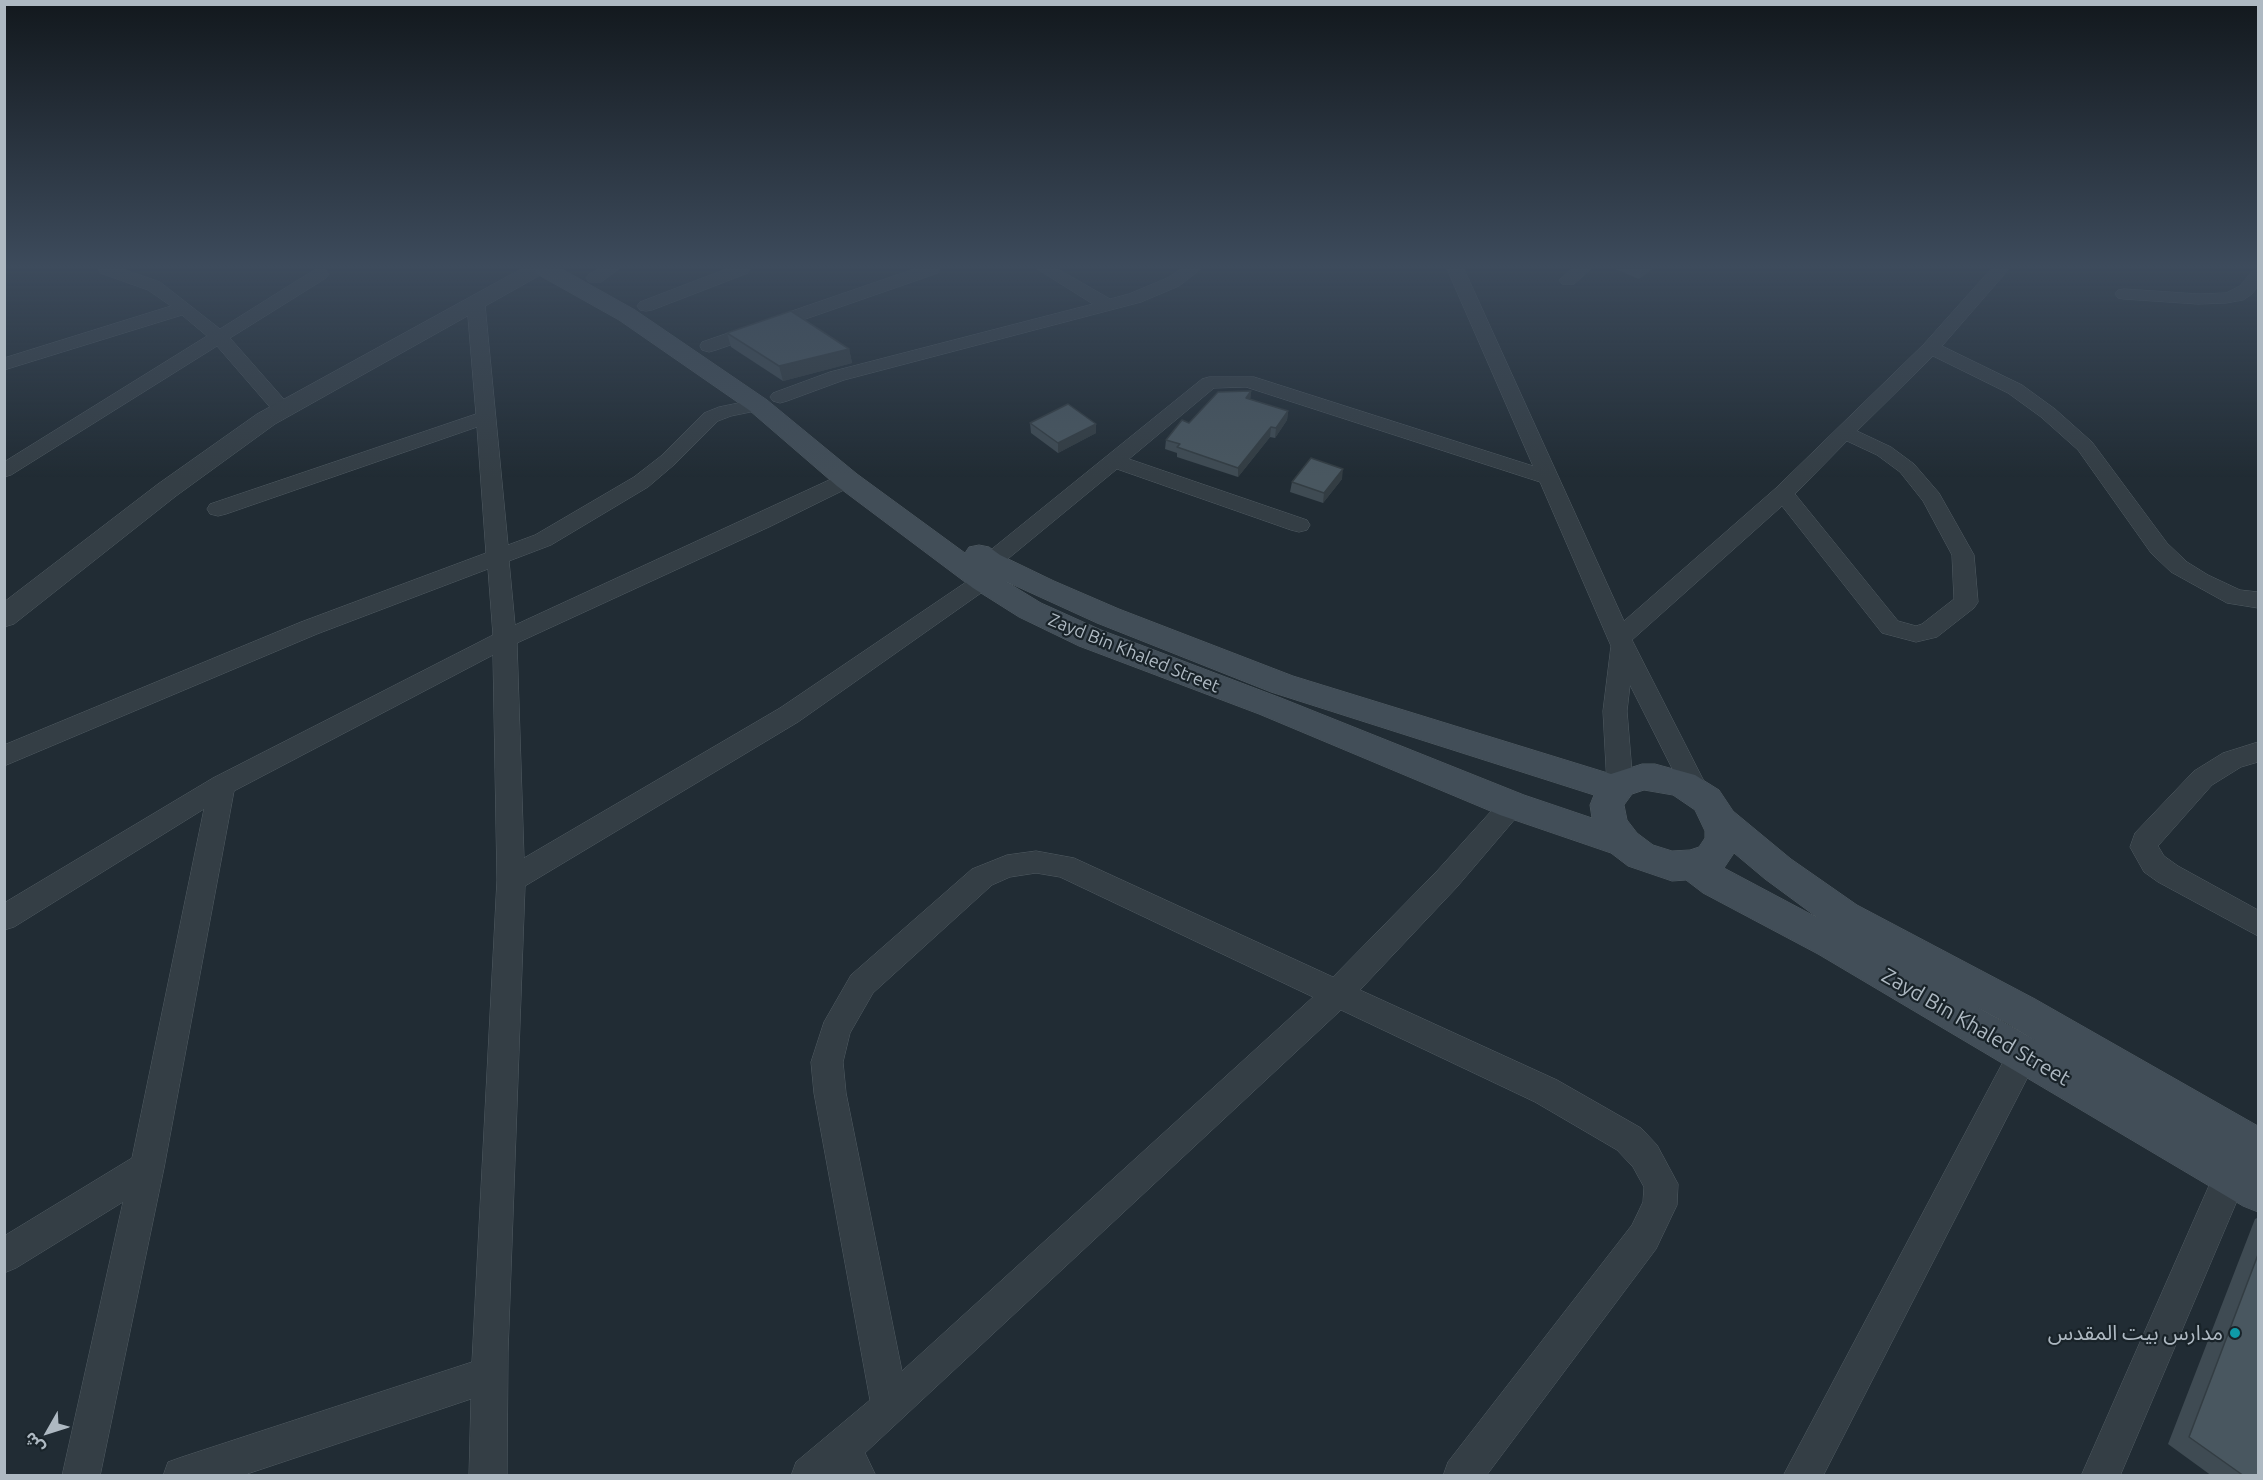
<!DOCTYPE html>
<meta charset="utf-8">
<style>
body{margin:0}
#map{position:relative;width:2263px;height:1480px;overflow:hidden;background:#212c34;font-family:Ubuntu,"Noto Sans Arabic",sans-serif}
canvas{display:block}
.frame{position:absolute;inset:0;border:6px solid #aeb9c2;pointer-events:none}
.north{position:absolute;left:18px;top:1402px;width:60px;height:60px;-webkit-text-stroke:4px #192329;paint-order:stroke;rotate:231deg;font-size:16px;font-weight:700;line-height:24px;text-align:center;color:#aeb9c2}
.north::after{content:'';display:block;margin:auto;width:21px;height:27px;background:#aeb9c2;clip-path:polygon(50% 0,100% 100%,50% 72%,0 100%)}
</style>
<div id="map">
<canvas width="2263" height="1480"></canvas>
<div class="frame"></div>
<div class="north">ش</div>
</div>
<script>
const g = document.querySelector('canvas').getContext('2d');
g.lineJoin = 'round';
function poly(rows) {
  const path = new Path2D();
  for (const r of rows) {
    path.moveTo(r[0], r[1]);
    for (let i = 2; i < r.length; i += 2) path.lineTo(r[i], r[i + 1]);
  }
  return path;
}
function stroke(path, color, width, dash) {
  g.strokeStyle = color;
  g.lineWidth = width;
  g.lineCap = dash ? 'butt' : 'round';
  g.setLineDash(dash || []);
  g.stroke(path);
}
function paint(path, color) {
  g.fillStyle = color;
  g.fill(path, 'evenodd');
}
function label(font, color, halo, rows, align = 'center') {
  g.font = font + ' Ubuntu,"Noto Sans Arabic",sans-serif';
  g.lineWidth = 4.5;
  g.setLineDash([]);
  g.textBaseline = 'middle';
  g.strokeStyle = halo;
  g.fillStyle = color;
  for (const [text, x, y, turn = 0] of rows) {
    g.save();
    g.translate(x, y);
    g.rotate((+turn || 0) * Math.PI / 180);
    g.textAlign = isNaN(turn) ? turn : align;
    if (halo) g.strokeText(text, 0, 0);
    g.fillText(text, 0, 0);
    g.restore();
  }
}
const minor = poly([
 [98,269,123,269,160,282,220,329,314,270,326,270,329,274,326,278,230,338,289,405,292,409,289,413,275,413,217,346,11,475,4,477,4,462,207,336,182,315,4,370,4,358,171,306,148,290,100,273,98,269],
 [598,269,619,269,601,282,589,282,586,278,589,274,598,269],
 [726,269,750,269,748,273,652,310,646,311,640,310,637,306,640,302,726,269],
 [914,269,940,269,938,273,716,350,709,352,702,350,700,346,702,342,914,269],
 [1037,269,1058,269,1110,299,1129,294,1167,278,1181,269,1201,269,1179,286,1141,302,844,380,787,401,780,403,773,401,770,397,773,393,830,372,1093,304,1037,269],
 [1447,269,1464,269,1624,621,1776,488,1924,344,1991,269,2009,269,1942,346,2022,385,2055,409,2092,442,2167,543,2187,562,2208,575,2240,590,2258,592,2258,608,2227,603,2171,572,2151,553,2078,450,2041,417,2008,393,1933,356,1857,431,1891,447,1914,464,1939,493,1974,555,1978,602,1974,608,1937,637,1916,642,1882,633,1782,506,1632,640,1709,791,1705,798,1696,801,1687,798,1630,685,1627,711,1633,785,1629,792,1620,795,1611,792,1607,785,1603,711,1611,646,1540,482,1246,387,1214,388,1129,459,1307,520,1310,525,1307,530,1299,532,1291,530,1117,469,998,567,990,569,982,567,979,562,982,557,1202,379,1209,377,1254,377,1533,466,1447,269],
 [1847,441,1877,455,1900,472,1923,501,1952,555,1954,599,1922,624,1916,626,1898,621,1795,494,1847,441],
 [1571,269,1591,269,1574,284,1562,284,1559,280,1571,269],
 [2258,270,2258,286,2252,294,2243,300,2226,303,2198,304,2124,299,2118,298,2115,294,2118,290,2124,289,2198,294,2226,293,2240,286,2252,271,2258,270],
 [476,300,482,301,485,305,508,545,535,535,634,477,661,456,704,413,719,407,758,399,765,401,768,405,765,409,731,416,718,421,675,464,648,487,551,545,509,561,515,625,840,475,847,474,854,475,857,480,854,485,769,527,517,643,524,858,780,708,975,576,983,573,991,576,994,581,991,586,798,722,525,886,508,1352,507,1476,469,1476,471,1399,241,1476,163,1476,168,1462,182,1457,472,1362,497,880,493,655,234,791,164,1168,100,1476,62,1476,123,1202,16,1268,4,1273,4,1236,132,1158,204,809,14,927,4,930,4,903,213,778,493,635,488,569,317,634,4,766,4,745,301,622,486,553,477,427,226,514,218,516,210,514,207,509,210,504,476,414,467,305,470,301,476,300],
 [2258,742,2258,762,2241,767,2212,785,2158,846,2164,856,2178,866,2258,910,2258,936,2158,882,2144,872,2130,847,2135,833,2194,771,2223,753,2258,742],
 [1512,794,1521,798,1525,805,1521,812,1457,887,1360,990,1557,1080,1641,1128,1657,1145,1678,1184,1677,1205,1656,1249,1486,1476,1443,1476,1448,1462,1632,1225,1643,1202,1644,1187,1633,1167,1617,1150,1535,1102,1341,1010,865,1453,876,1476,791,1476,796,1462,870,1400,814,1093,811,1062,824,1022,851,975,972,869,1007,855,1036,851,1074,858,1333,977,1437,871,1503,798,1512,794],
 [1036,873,1060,877,1313,997,902,1371,846,1093,843,1062,850,1033,873,993,992,885,1010,877,1036,873],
 [2023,1041,2034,1045,2039,1055,2034,1065,1823,1476,1783,1476,2012,1045,2023,1041],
 [2231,1159,2243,1163,2248,1175,2120,1476,2081,1476,2219,1163,2231,1159]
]);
const tertiary = poly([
 [521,269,547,269,544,273,275,424,176,496,14,624,4,627,4,602,158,484,257,414,521,269]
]);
const secondary = poly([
 [534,269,562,269,635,310,767,400,857,474,965,553,969,547,979,545,989,547,1000,555,1054,581,1119,609,1293,676,1611,774,1642,764,1655,764,1695,775,1719,790,1733,811,1791,859,1857,905,2035,999,2258,1126,2258,1212,2243,1206,1818,954,1703,893,1686,880,1672,881,1628,866,1611,853,1500,815,1259,714,1079,646,1019,617,973,588,837,486,749,410,619,320,537,274,534,269],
 [1005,581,1097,623,1271,692,1594,795,1590,805,1592,818,1524,795,1281,698,1101,630,1041,603,1005,581],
 [1644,790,1673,795,1695,810,1705,831,1705,838,1699,847,1690,850,1672,851,1653,845,1637,833,1627,820,1624,805,1632,794,1644,790],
 [1734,853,1765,879,1818,918,1724,868,1734,853],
 [1975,1006,2007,1023,2036,1041,1975,1006]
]);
stroke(minor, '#515c63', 1);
stroke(tertiary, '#515c63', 1);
stroke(secondary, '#515c63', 1);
paint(minor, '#343e45');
paint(tertiary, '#343e45');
paint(secondary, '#424e58');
paint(poly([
 [1615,269,1652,269,1639,279],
 [727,333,849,349,852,363,783,381,731,347],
 [1251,391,1250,400,1288,411,1287,420,1275,438,1270,437,1238,477,1177,457,1177,453,1165,449,1166,440,1189,423],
 [1030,423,1096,433,1058,453,1031,433],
 [1342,479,1323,503,1290,492,1292,482],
 [2259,1217,2259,1476,2212,1476,2168,1444,2255,1219]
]), '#3f4b53');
paint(poly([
 [1642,269,1652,269,1639,279],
 [849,349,852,363,783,381,779,366],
 [1251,391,1250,401,1246,398],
 [1288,411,1287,420,1275,438,1276,428],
 [1096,424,1096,433,1058,453,1058,443],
 [1271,427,1270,437,1238,477,1238,468],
 [1343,469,1342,479,1323,503,1324,493]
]), '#333d43');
const building = poly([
 [791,311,849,349,779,366,727,333,791,311],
 [1251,391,1246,398,1288,411,1276,428,1271,427,1238,468,1177,447,1180,444,1166,440,1182,420,1189,423,1218,392,1251,391],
 [1068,404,1096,424,1058,443,1030,423,1068,404],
 [1311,458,1343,469,1324,493,1292,482,1311,458],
 [2259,1252,2259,1476,2244,1476,2189,1437,2259,1252]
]);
paint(building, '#495760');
stroke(building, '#333d43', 1.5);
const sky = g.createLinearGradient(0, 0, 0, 477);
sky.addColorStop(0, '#12181d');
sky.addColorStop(0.56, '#3d4b5c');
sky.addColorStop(1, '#3d4b5c00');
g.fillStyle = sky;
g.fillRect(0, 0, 2263, 477);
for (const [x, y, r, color] of [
 [2235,1333,6,"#0f9aa8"]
]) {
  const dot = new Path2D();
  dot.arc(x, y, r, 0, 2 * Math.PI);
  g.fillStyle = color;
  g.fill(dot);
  stroke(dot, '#192329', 2);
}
label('18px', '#aeb9c2', '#192329', [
 ["Zayd Bin Khaled Street",1134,653,22]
]);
label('21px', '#aeb9c2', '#192329', [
 ["Zayd Bin Khaled Street",1976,1027,30]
]);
label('21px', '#aeb9c2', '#192329', [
 ["مدارس بيت المقدس",2223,1333]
], 'right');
</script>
